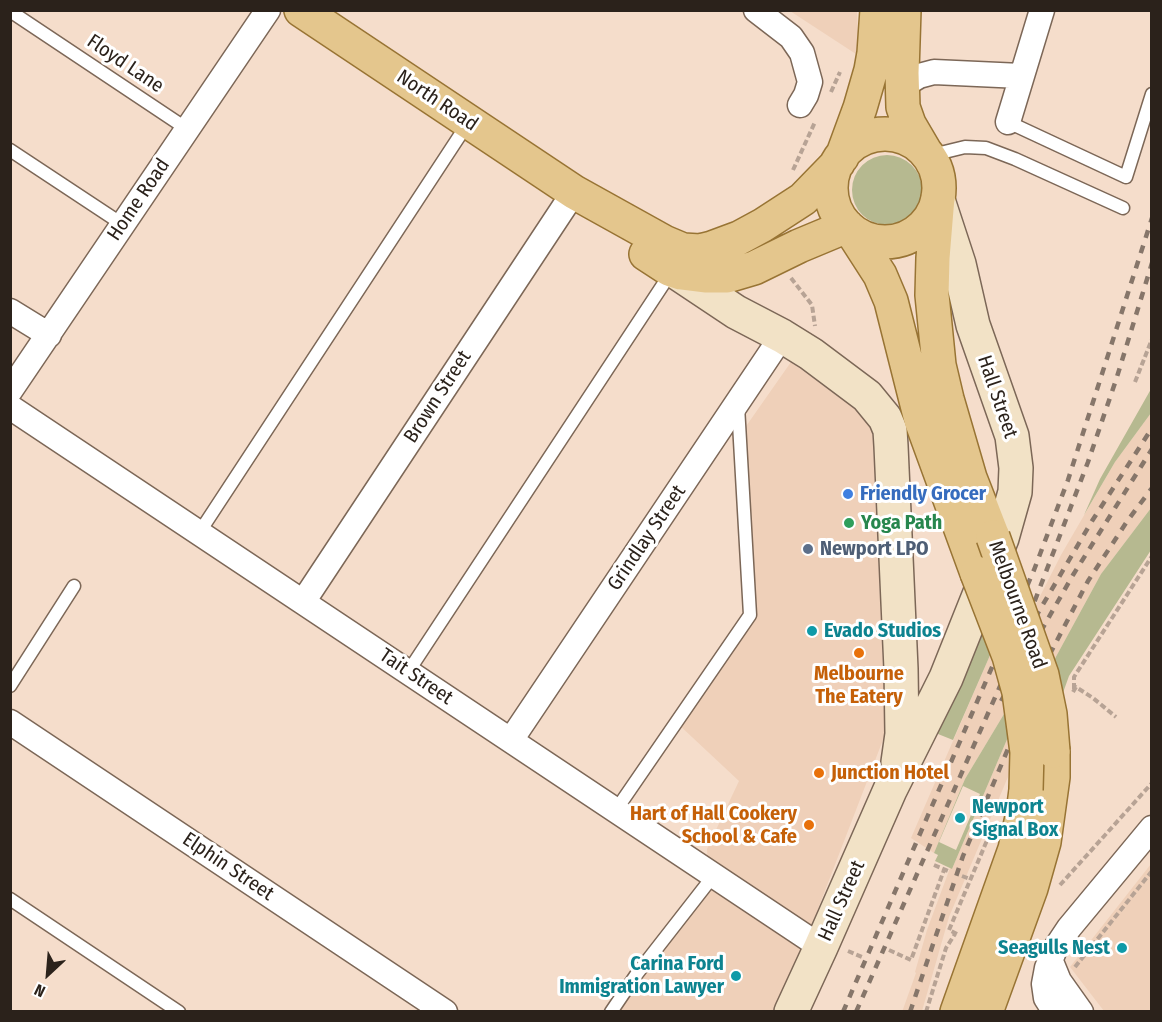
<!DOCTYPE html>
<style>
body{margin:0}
#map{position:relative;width:1162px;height:1022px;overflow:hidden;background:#f5ddcb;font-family:"Fira Sans Condensed",sans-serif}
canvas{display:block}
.frame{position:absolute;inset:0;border:12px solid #2b221b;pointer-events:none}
.north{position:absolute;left:18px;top:944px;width:60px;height:60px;-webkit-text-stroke:4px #fff;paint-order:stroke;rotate:206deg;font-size:16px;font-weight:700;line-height:24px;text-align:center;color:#2b221b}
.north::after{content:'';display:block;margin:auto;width:21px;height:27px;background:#2b221b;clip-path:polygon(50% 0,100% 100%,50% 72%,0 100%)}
</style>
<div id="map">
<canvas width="1162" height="1022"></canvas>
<div class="frame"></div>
<div class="north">N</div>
</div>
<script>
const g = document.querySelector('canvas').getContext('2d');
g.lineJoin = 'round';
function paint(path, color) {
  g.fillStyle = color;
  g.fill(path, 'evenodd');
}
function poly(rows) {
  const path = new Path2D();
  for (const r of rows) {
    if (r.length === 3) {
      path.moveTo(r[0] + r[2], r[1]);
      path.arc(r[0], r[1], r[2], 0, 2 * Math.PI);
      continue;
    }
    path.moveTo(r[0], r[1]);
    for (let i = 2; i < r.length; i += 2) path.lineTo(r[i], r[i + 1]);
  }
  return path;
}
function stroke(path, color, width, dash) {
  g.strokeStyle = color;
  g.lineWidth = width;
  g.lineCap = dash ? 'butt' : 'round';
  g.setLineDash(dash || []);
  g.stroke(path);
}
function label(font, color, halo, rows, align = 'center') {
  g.font = font + ' "Fira Sans Condensed",sans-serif';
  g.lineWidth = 6;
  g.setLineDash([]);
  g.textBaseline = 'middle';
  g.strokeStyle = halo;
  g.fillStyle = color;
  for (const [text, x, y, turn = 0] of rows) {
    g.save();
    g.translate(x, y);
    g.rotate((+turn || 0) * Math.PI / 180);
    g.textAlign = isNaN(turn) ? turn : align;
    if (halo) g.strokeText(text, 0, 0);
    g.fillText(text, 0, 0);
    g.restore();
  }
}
paint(poly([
 [790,11,857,11,859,56],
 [791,362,872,421,886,732,801,953,774,1011,618,1012,636,983,709,893,707,849,739,781,677,723,753,618,742,432],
 [1151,413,1151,508,1101,574,1052,664,1034,608,1061,555,1115,462],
 [991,653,997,671,1007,709,965,779,934,853,911,838],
 [1011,730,1013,765,949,917,922,1011,902,1012,916,973,915,972,927,930,950,868,952,869],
 [1151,864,1151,1011,1104,1011,1070,967]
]), '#efd0b9');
paint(poly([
 [887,190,35],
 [1151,389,1151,413,1115,462,1084,515,1100,479],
 [1151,508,1151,550,1069,676,1060,701,1052,664,1101,574],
 [978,620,991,653,953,740,933,732],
 [1007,709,1011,730,952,869,935,861,938,855,934,853,965,779],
 [963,786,980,794,956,850,939,842]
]), '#b6b990');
const lane = poly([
 [10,11,187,129],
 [1008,122,1126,177,1152,94],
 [10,150,122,224],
 [928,156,965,147,986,148,1015,159,1123,208],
 [199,533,468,123],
 [408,672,672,271],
 [10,686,74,586],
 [616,810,750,615,738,406],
 [10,899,179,1012],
 [611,1012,636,975,714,875]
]);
const street = poly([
 [756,10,791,37,802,53,810,82,806,95,800,105],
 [902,86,919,76,934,72,1021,76],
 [1008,122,1042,10],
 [10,311,49,335],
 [10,391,268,10],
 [10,407,821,947],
 [303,602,574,192],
 [10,722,445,1012],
 [511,740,782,336],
 [1050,959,1059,981,1081,1012],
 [1055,1012,1046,998,1044,984,1047,968,1055,949,1069,928,1152,828]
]);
const secondary = poly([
 [673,270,736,312,782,336,811,354,867,396,885,418,890,430,891,446,901,669,902,734,898,762],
 [791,1012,821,947,890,790,946,678,1002,538,1015,492,1016,468,1012,436,973,325,959,264,938,200]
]);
const primary = poly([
 [301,10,574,192,664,242,683,250,700,251,712,248,739,238,763,225,803,199,838,163],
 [904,10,902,73,903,107,909,124,926,153],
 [885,188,54],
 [842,157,860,108,871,70,874,53,877,10],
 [938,197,933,258,932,295,939,365,947,399,970,478,993,537],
 [851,230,880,275,891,301,921,420,977,573],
 [646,254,669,269,681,273,705,276,727,276,754,268,799,246,847,226],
 [957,1012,1015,849,1023,813,1026,790],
 [986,1012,1031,888,1044,842,1053,777,1053,751]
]);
stroke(lane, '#7c6757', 15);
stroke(street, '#7c6757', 27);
stroke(secondary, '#7c6757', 36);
stroke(primary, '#987434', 36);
stroke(poly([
 [831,92,840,72],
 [793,170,815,122],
 [791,278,812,305,815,326],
 [1135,382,1152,339],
 [1074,689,1074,677,1152,556],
 [1073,692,1076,687,1093,698,1116,717],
 [934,865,948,871],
 [962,876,970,879],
 [1060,885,1152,783],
 [957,934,949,930,988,838],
 [889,950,911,960,944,870],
 [848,951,862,957],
 [1075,967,1152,871],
 [926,1012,946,948,955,934]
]), '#b7a395', 4, [6, 3]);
stroke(lane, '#fff', 12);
stroke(street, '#fff', 24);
stroke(secondary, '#f2e2c6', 33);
stroke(primary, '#e4c68d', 33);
stroke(poly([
 [1035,618,1092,521,1152,428],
 [1001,701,1073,575,1152,449],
 [843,1012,1034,570,1068,480,1152,218],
 [856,1012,1016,650,1088,462,1116,380,1152,263],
 [910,1012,963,856,1039,675,1088,581,1128,520,1152,488]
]), '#86766a', 4.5, [8, 8]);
const primaryBridge = poly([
 [993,537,1042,675,1050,714,1053,751],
 [977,573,1009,656,1019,692,1027,752,1026,790]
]);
stroke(primaryBridge, '#987434', 36, []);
stroke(primaryBridge, '#e4c68d', 33);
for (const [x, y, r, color] of [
 [848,494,6,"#3f7fe0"],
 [849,523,6,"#2e9e5b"],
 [808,549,6,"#5c6f8a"],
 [812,631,6,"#0f9aa8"],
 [859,653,6,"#e8710a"],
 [819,773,6,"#e8710a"],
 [960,818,6,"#0f9aa8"],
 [809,825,6,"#e8710a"],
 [1122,948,6,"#0f9aa8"],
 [736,976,6,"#0f9aa8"]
]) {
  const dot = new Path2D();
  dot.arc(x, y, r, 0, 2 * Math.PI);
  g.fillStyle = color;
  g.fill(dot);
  stroke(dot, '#fff', 2);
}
label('20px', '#2b221b', '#fff', [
 ["Floyd Lane",125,64,34],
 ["North Road",437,101,34],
 ["Home Road",139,200,-56],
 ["Brown Street",438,397,-57],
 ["Hall Street",997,397,71],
 ["Grindlay Street",647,538,-56],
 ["Melbourne Road",1017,605,70],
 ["Tait Street",416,677,34],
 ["Elphin Street",228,867,34],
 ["Hall Street",842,901,-66]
]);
label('bold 20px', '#366cbe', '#fff', [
 ["Friendly Grocer",860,494]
], 'left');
label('bold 20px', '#27864d', '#fff', [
 ["Yoga Path",861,523]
], 'left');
label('bold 20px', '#4e5e75', '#fff', [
 ["Newport LPO",820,549]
], 'left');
label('bold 20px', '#0d838f', '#fff', [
 ["Evado Studios",824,631],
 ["Newport",972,807],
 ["Signal Box",972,830],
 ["Seagulls Nest",1110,948,"right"],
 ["Carina Ford",724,964,"right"],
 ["Immigration Lawyer",724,987,"right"]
], 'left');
label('bold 20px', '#c56008', '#fff', [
 ["Melbourne",859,674],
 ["The Eatery",859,697],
 ["Junction Hotel",831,773,"left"],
 ["Hart of Hall Cookery",797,814,"right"],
 ["School & Cafe",797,837,"right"]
]);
</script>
